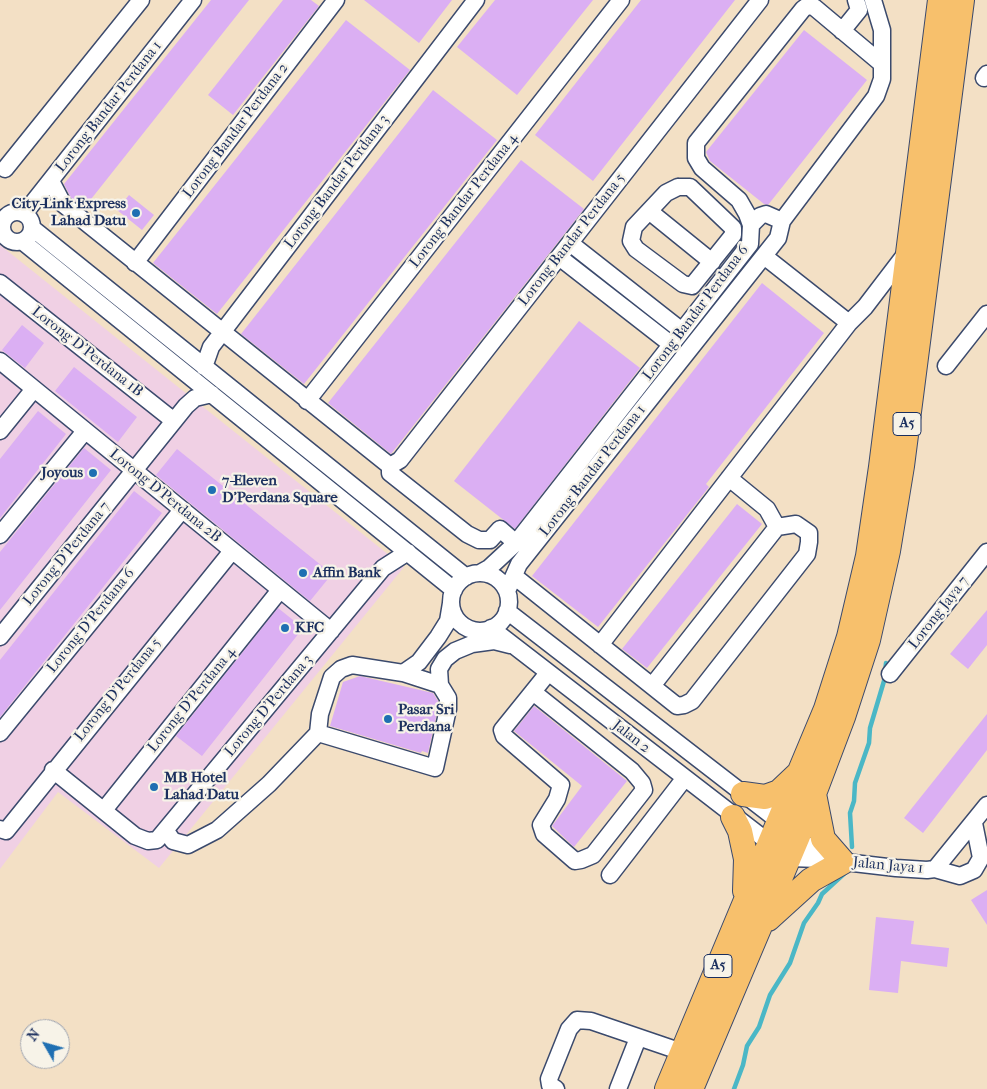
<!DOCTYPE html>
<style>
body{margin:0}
#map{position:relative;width:987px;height:1089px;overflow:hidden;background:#f3e0c5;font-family:"IM FELL French Canon",serif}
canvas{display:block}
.north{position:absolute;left:20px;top:1019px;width:50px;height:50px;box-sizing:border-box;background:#f7f3e8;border:1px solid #9fa5b1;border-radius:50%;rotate:308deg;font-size:14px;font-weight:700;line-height:20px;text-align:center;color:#1b2f5e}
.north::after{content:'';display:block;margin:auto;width:18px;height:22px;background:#1f6fb2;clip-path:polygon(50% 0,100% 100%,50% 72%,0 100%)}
</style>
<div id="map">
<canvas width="987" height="1089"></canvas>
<div class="north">N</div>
</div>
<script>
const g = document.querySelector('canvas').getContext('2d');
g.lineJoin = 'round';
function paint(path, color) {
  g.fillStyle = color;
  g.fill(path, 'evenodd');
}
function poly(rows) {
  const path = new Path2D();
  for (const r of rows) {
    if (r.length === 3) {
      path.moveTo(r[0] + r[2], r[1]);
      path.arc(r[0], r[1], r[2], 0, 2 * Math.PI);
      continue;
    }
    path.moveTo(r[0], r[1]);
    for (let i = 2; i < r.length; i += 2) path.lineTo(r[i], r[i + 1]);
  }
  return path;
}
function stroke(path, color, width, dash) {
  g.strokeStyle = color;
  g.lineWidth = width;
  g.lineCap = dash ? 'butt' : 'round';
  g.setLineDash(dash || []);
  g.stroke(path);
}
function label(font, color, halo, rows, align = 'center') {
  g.font = font + ' "IM FELL French Canon",serif';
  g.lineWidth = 4.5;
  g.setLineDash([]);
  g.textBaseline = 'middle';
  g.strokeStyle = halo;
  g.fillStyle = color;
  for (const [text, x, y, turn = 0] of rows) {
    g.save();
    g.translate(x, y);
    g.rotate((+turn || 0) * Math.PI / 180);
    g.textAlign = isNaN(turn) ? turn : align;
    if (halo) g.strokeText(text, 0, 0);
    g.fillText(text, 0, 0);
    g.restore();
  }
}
paint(poly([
 [0,245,404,567,159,868,58,792,0,869]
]), '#f0d0e4');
stroke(poly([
 [852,847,850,813,854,801,855,783,869,743,870,728,884,681,886,663],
 [734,1089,743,1065,747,1046,759,1027,770,995,790,963,804,923,818,903,822,894,846,872]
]), '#4ab7c6', 4.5);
paint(poly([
 [211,0,249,0,84,208,71,198,64,184],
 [283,0,311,0,319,6,233,115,208,95],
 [364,0,452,0,419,43],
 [495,0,593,0,517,95,457,47],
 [641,0,735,0,593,181,535,135],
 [346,20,410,70,217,314,153,263],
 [804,30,867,80,768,205,764,204,710,161,706,152],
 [433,90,497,140,304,384,241,334],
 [521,160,584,209,391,454,328,403],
 [129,195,154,215,142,230,117,210],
 [762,283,824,333,706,484,709,487,598,627,532,576],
 [579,321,640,368,515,529,454,481],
 [22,325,44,343,25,368,2,350],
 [74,367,137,417,118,442,55,391],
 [38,411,66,434,0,518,0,459],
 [84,448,111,470,0,610,0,552],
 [177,449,332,574,310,601,156,475],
 [134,491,162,513,0,717,0,660],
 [737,504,762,524,647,668,622,649],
 [278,608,303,628,202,756,176,736],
 [987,610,987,645,968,669,950,654],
 [360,676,433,693,438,701,438,708,428,753,422,751,421,753,330,726,343,682],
 [534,706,627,781,574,847,552,826,582,786,514,731],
 [987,714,987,750,923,833,904,818],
 [987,890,987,925,971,900],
 [876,917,914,921,911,944,949,948,947,967,901,961,898,993,869,990]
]), '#dbaff3');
const minor = poly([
 [842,31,859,10,856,0],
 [984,78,987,74],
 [5,169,141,0],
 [51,181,63,204,390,466,400,460,760,0],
 [678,187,690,187,733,228,733,235,692,286,683,284,636,249,631,241,634,227,666,193,678,187],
 [649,211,712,262],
 [17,227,15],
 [24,214,193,0],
 [751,225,760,216,766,214,782,221],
 [32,228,466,577],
 [22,241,454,590],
 [570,243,682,331],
 [764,256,849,323],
 [559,257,672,345],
 [135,263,336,0],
 [0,283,174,421],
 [0,361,331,631],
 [946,366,987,314],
 [204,367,211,347,476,0],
 [307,401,621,0],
 [0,431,34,389],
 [390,466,390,473,467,534,479,540,490,540,500,529,516,543],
 [0,535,85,431],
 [480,573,489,568,516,543,750,244,751,225,747,214,739,200,702,168,696,158,696,143,803,9,807,6,814,7,882,64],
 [480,602,29],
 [514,576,677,706,684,705,692,701,807,554,809,542,809,533,796,524,777,527,767,509,729,478],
 [507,591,519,564,778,238,782,221,876,96,882,79,882,30,873,0],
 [507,611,798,836,819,859],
 [491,628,789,858,819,859,896,868,927,870,935,869,987,805],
 [0,637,186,406,195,398,212,394],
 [600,645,849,323,865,307,907,252],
 [403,673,419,662,438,637,448,621,451,603],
 [890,674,987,552],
 [440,685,439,669,445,659,455,651,472,644,494,641,510,645],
 [652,686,777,527],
 [533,692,632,771,642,783,644,790,593,855,581,860,575,861,544,834,541,825,557,799,561,785,504,736,502,730,548,673],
 [0,733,182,510],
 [53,770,135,836,148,841,157,840,383,568,408,552],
 [104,810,280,590],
 [0,829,6,831,232,551],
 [166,831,173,841,188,845,217,830,269,784,318,733,320,714,332,677,341,669,352,665,403,673,440,685,448,698,448,709,435,768,318,733],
 [935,869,960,876,974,870,981,858,974,823],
 [610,875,684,779],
 [556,1089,550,1085,549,1079,569,1029,577,1020,591,1021,682,1052],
 [618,1089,638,1038]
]);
const highway = poly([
 [743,794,765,797,779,792,798,774],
 [733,817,740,831,746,859,745,891],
 [768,919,811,880,843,862,823,839,814,794],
 [667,1089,826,709,849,637,868,556,881,467,940,0],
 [691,1089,798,836,843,717,868,640,888,551,902,466,962,0]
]);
stroke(minor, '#3b4a6d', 19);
stroke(highway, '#3b4a6d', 26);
stroke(minor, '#fff', 16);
stroke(highway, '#f7c06c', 24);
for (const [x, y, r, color] of [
 [136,213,5,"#1f6fb2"],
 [93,473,5,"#1f6fb2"],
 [212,490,5,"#1f6fb2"],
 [303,573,5,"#1f6fb2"],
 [285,628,5,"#1f6fb2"],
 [388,719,5,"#1f6fb2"],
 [154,787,5,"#1f6fb2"]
]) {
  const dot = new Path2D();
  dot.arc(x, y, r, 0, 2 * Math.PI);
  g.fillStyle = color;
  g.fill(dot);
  stroke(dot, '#f7f3e8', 2);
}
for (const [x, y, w] of [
 [907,424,28],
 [718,966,28]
]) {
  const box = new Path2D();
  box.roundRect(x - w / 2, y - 11.5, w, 23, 4);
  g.fillStyle = '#f7f3e8';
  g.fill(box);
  stroke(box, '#1b2f5e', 1);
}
label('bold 14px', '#1b2f5e', null, [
 ["A5",907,424],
 ["A5",718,966]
]);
label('15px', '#1b2f5e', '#f7f3e8', [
 ["Lorong Bandar Perdana 1",109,107,-52],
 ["Lorong Bandar Perdana 2",236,131,-53],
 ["Lorong Bandar Perdana 3",337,182,-53],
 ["Lorong Bandar Perdana 4",464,201,-52],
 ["Lorong Bandar Perdana 5",572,240,-52],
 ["Lorong Bandar Perdana 6",696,313,-53],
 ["Lorong D'Perdana 1B",87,352,38],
 ["Lorong Bandar Perdana 1",593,471,-52],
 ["Lorong D'Perdana 2B",165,496,39],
 ["Lorong D'Perdana 7",67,554,-51],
 ["Lorong Jaya 7",939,613,-52],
 ["Lorong D'Perdana 6",91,621,-51],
 ["Lorong D'Perdana 5",118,690,-51],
 ["Lorong D'Perdana 4",192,700,-51],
 ["Lorong D'Perdana 3",269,706,-50],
 ["Jalan 2",631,737,38],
 ["Jalan Jaya 1",888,866,5]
]);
label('bold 15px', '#1b2f5e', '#f7f3e8', [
 ["City-Link Express",126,204,"right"],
 ["Lahad Datu",126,221,"right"],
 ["Joyous",83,473,"right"],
 ["7-Eleven",222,481],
 ["D'Perdana Square",222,498],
 ["Affin Bank",313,573],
 ["KFC",295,628],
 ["Pasar Sri",398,710],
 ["Perdana",398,727],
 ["MB Hotel",164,778],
 ["Lahad Datu",164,795]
], 'left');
</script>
